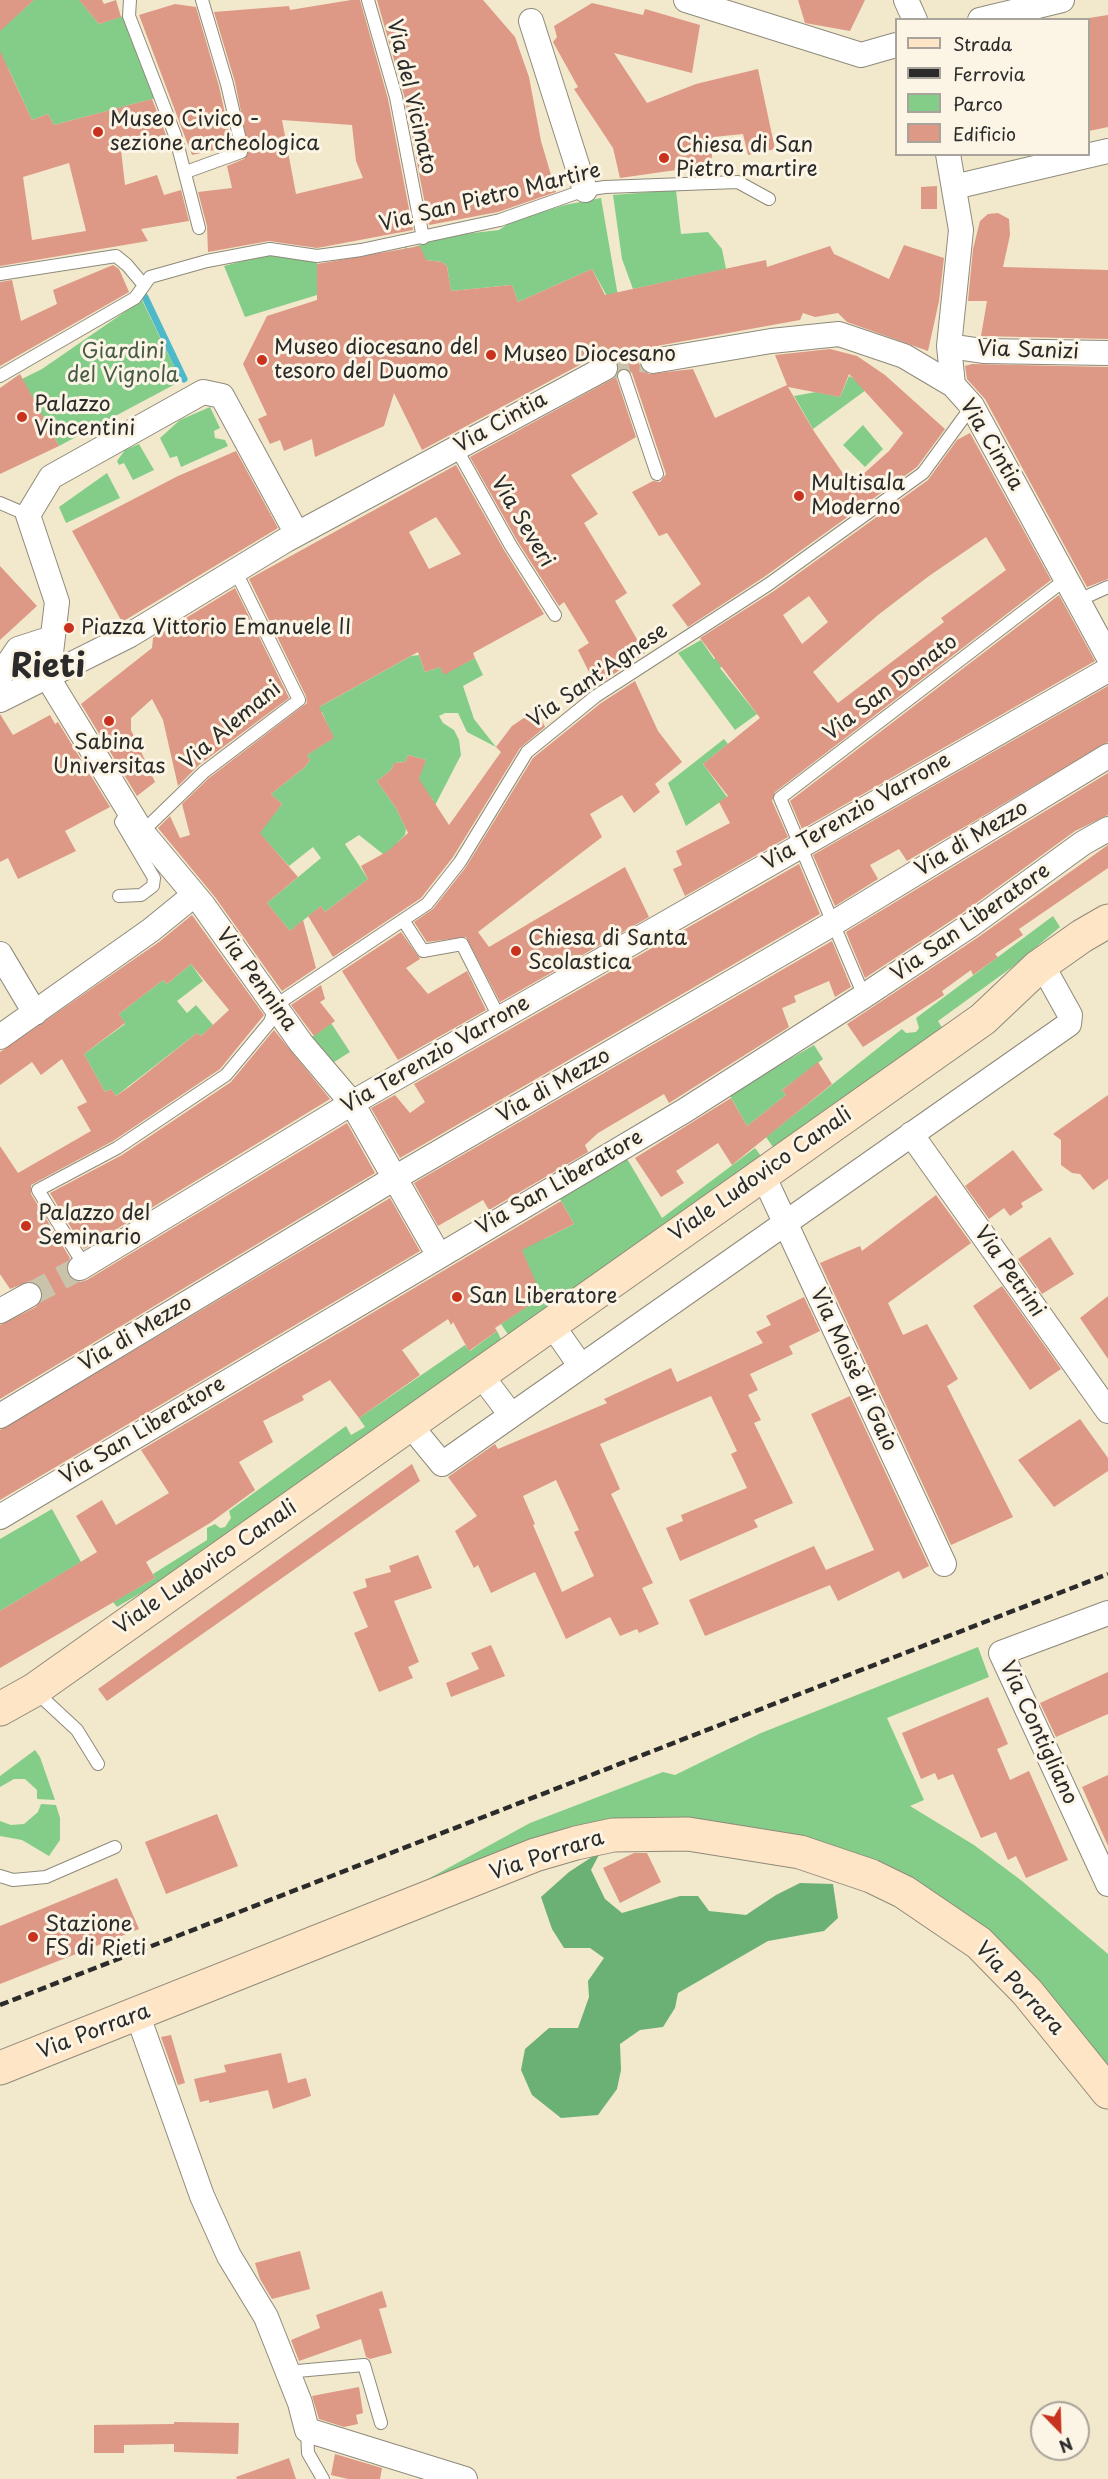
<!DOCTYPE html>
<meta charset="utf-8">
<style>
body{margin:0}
#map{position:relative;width:1108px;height:2479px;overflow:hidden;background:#f2e8cb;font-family:"Playpen Sans",sans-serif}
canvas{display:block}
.legend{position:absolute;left:895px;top:18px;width:195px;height:138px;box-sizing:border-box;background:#fcf5e5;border:2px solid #a8a49b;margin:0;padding:8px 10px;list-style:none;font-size:18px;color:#2b2b2b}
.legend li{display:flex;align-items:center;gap:12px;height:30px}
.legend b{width:30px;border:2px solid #a8a49b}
.north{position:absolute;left:1030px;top:2401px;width:60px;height:60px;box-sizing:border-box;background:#fcf5e5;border:2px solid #a8a49b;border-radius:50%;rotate:157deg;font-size:16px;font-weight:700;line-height:24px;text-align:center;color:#2b2b2b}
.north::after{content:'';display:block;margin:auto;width:21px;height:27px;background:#c8321e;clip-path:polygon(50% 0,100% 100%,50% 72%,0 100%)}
</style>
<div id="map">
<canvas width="1108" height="2479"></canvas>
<ul class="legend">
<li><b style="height:8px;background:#fee5c5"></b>Strada</li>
<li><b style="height:8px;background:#2b2b2b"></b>Ferrovia</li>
<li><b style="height:16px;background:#84cd89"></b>Parco</li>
<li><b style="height:16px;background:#dd9886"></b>Edificio</li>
</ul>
<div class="north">N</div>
</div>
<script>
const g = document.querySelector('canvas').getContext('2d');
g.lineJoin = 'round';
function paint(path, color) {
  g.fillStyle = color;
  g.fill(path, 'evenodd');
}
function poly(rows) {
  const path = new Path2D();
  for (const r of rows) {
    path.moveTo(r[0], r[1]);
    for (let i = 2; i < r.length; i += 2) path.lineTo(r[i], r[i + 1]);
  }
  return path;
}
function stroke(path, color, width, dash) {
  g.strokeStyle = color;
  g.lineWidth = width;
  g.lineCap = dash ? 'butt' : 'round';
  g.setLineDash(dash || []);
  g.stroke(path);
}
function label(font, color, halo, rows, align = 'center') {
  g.font = font + ' "Playpen Sans",sans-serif';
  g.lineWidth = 6;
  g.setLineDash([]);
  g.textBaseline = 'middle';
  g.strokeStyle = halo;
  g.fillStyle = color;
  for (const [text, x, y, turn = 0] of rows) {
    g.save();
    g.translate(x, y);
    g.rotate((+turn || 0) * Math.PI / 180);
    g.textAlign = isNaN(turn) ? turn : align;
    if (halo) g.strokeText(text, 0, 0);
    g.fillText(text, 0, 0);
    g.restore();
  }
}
paint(poly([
 [34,0,79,0,99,24,123,16,156,98,54,125,48,114,32,120,9,70,0,58,0,22,10,21],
 [676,190,681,234,708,232,722,249,726,269,633,289,622,259,613,195],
 [601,198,623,325,592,269,518,302,512,285,451,291,447,266,442,262,426,260,411,266,404,245,408,249,447,236,499,230,512,221,565,205],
 [277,252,317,262,317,295,245,317,224,266],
 [142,300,181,381,59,446,22,379,42,369],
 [849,376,870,387,813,429,794,396,816,392,840,397],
 [210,407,220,428,214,431,215,438,225,440,228,446,181,467,177,456,170,458,160,438,180,420],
 [863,425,883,449,865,467,843,445],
 [139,444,154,470,133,480,124,463,119,465,117,461,125,450],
 [107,473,120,498,66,523,59,507],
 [701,640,714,659,725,653,730,660,720,668,757,714,735,730,678,653],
 [419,655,425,672,440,667,444,674,475,658,483,675,463,686,474,719,496,747,467,732,458,713,445,713,439,716,443,723,454,730,459,740,461,755,431,813,433,800,415,778,426,760,408,755,405,762,394,763,391,770,377,781,396,808,406,829,405,835,398,842,405,850,383,854,359,835,345,844,368,879,325,912,321,906,290,931,267,903,321,858,313,847,289,866,262,836,253,845,261,802,274,814,282,804,271,794,305,767,310,760,307,755,333,738,322,712,314,714,312,711,411,656],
 [724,739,728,744,703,764,727,797,686,826,668,783],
 [1053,916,1060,927,1011,968,938,1021,944,1031,511,1339,501,1324,541,1297,518,1241,544,1239,574,1224,560,1199,626,1157,662,1218,755,1148,761,1156,773,1147,766,1137,902,1029,906,1033,916,1032,919,1028,916,1018],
 [191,964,203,981,177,1001,187,1013,196,1005,213,1025,201,1036,197,1033,116,1096,111,1089,105,1092,84,1054,125,1024,119,1014,163,980,167,984],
 [331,1023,350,1052,331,1064,309,1039],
 [814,1045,823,1059,782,1090,786,1095,747,1126,729,1094],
 [497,1331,503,1343,173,1574,117,1607,113,1602,155,1578,153,1574,207,1540,207,1528,215,1524,220,1528,225,1527,231,1518,229,1511,346,1426,351,1435,365,1427,359,1418,465,1345,470,1351],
 [52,1509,81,1562,0,1611,0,1539],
 [978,1647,989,1677,887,1718,924,1800,910,1806,974,1845,1022,1881,1108,1954,1108,2094,1027,1992,904,1892,688,1834,419,1884,530,1823,663,1772,675,1775,761,1733],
 [35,1750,40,1757,55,1800,37,1799,37,1790,25,1779,14,1779,0,1787,0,1776],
 [41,1804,56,1805,60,1818,60,1840,49,1856,22,1840,0,1836,0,1821,11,1825,24,1824,38,1812]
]), '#84cd89');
paint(poly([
 [601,1851,591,1870,605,1899,622,1913,680,1896,698,1896,709,1911,746,1915,776,1895,800,1883,833,1884,838,1918,824,1931,768,1941,678,1993,675,2008,663,2027,640,2030,620,2044,621,2070,617,2089,598,2115,561,2118,532,2095,521,2070,525,2049,549,2028,578,2028,589,1997,588,1981,604,1958,590,1948,564,1948,552,1929,541,1897,569,1872]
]), '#6bb075');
stroke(poly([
 [145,297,184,379]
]), '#4ebac9', 7);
paint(poly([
 [0,0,34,0,0,31],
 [79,0,102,0,104,4,116,0,121,17,99,24],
 [351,0,360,0,388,99,413,230,317,248,269,241,208,252,207,226,198,192,232,188,227,166,244,159,249,151,235,82,214,12,289,6,290,10],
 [282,120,352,125,356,161,363,178,296,194],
 [377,0,483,0,515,37,529,77,541,141,556,192,498,212,429,225,404,95],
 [798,0,865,0,850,31,805,23],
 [592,3,643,15,645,9,700,25,692,73,614,53,647,103,696,84,758,69,775,149,748,155,743,134,713,137,711,171,683,169,620,178,613,148,574,89,578,87,553,42,557,37,554,26],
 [175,4,196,7,219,86,232,146,192,155,182,129,139,15],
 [1108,15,1108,127,1089,131,1089,18],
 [0,51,32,120,48,114,54,125,152,99,166,135,121,150,125,185,157,175,164,195,181,190,189,221,141,229,148,241,0,266],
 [69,163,86,231,32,240,23,177],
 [937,186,937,209,921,209,921,187],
 [998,213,1009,219,1010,235,1003,267,1108,270,1108,339,981,336,987,301,968,301,973,249,980,221,988,214],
 [904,245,944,258,939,301,928,351,847,322,838,313,815,317,803,313,800,320,651,347,640,356,639,364,649,374,693,369,715,418,787,385,775,355,830,349,857,356,885,375,945,429,917,467,764,577,688,627,672,605,701,584,667,533,659,536,632,492,653,481,660,482,666,474,632,373,626,368,619,370,618,362,612,356,598,355,422,450,394,393,384,426,315,457,312,439,284,451,280,440,270,444,258,419,267,415,243,364,267,316,317,300,317,264,420,246,426,260,442,262,447,266,451,291,512,285,518,302,592,269,605,295,766,260,767,267,830,246,834,254,889,279],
 [849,374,903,433,889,451,851,485,815,433,788,387,840,397],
 [113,265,119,269,129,292,0,366,0,282,12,280,21,321,57,304,53,290],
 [972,364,1108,367,1108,579,1087,587,985,399,967,379,965,366],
 [20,374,59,446,0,474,0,388],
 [616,377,636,437,571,475,598,514,584,523,627,593,615,601,645,653,596,686,578,650,589,643,564,602,559,606,518,542,470,457],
 [970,433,1051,580,775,792,772,801,788,837,685,896,673,869,682,865,676,851,730,823,719,802,728,796,703,764,760,718,700,638,774,591,928,480,957,440],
 [986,537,1006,570,941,618,944,622,838,703,813,672,878,615,929,576],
 [809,596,828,622,802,644,783,615],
 [236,451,278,528,122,622,72,531,178,476],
 [456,465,504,550,544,614,473,653,475,658,444,675,440,667,425,672,418,652,319,707,334,738,307,755,310,760,305,767,271,794,282,804,260,833,298,877,267,903,290,931,303,920,316,968,282,991,215,897,158,828,170,816,180,838,190,835,182,804,209,778,307,703,306,696,249,579],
 [436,517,461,554,429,569,409,532],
 [0,566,37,606,0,640],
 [235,588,289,698,199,765,178,786,163,720,152,699,131,718,131,730,155,782,137,796,81,704,152,648,153,638],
 [1059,595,1095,661,802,829,790,801],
 [635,681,658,731,682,762,655,784,660,792,634,813,622,795,590,814,602,837,478,932,489,947,625,867,649,917,500,1002,466,937,427,942,414,922,433,909,466,867,533,758,601,703],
 [1108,686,1108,742,907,861,899,849,870,865,878,879,835,906,813,855],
 [537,709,545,727,520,748,453,857,421,898,333,957,308,916,321,906,325,912,368,879,361,866,388,851,408,833,396,808,377,781,391,770,394,763,405,762,408,755,426,760,419,779,449,825,501,752,496,747,512,726],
 [0,714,13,735,50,715,55,724,58,722,110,807,65,831,76,851,18,879,8,858,0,862],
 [1108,773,1108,815,1075,831,961,914,865,978,846,932],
 [1108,845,1108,868,1019,929,1023,935,995,954,998,957,973,975,971,970,942,991,944,995,863,1047,847,1024,977,938],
 [799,864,820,914,400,1158,371,1108,395,1095,410,1113,425,1102,414,1084],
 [192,915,264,1015,220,1069,113,1141,31,1185,31,1194,70,1258,66,1268,68,1276,80,1282,87,1280,347,1123,375,1173,0,1399,0,1325,36,1307,43,1295,37,1283,30,1281,10,1289,0,1274,0,1146,18,1173,91,1131,77,1107,87,1102,62,1059,41,1075,32,1062,0,1085,0,1052,159,942],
 [191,964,229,1010,201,1036,197,1033,129,1087,116,1096,111,1089,105,1092,84,1054,125,1023,119,1014,163,980,167,984],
 [401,932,420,959,406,968,428,994,467,971,486,1010,398,1060,342,971],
 [832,941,851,987,835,997,829,981,794,996,796,1002,782,1008,789,1027,669,1103,664,1094,598,1133,585,1145,588,1152,489,1210,483,1200,438,1226,414,1183],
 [321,985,325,999,320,1002,335,1021,314,1036,291,1005],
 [274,1030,330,1099,84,1249,50,1193,122,1155,231,1082],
 [818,1062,832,1084,732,1165,718,1143,676,1171,684,1183,661,1197,635,1158,731,1098,747,1126,786,1095,782,1090],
 [1108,1095,1108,1179,1093,1190,1080,1174,1072,1173,1061,1165,1061,1140,1053,1134],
 [1013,1150,1043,1190,1021,1203,1023,1207,1010,1216,1004,1208,989,1219,965,1186],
 [936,1195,971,1243,888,1303,903,1335,927,1324,958,1379,947,1386,1013,1517,951,1545,820,1263,860,1246,862,1251],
 [390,1198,420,1251,0,1500,0,1430],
 [561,1201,574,1224,522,1250,542,1297,495,1328,497,1331,469,1351,453,1322,451,1325,448,1319,402,1350,420,1375,359,1418,330,1380,302,1396,304,1400,263,1421,273,1442,239,1462,255,1490,210,1523,146,1562,155,1578,0,1668,0,1611,97,1552,76,1516,102,1500,116,1525,169,1493,141,1450],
 [1050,1237,1074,1274,1042,1294,1018,1259],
 [1002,1286,1061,1369,1030,1390,973,1306],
 [1108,1296,1108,1359,1080,1318],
 [804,1297,820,1331,789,1346,793,1354,750,1374,758,1390,748,1395,761,1420,754,1423,793,1503,754,1520,758,1527,680,1561,666,1528,683,1521,681,1515,747,1488,731,1454,737,1451,711,1396,600,1444,620,1489,611,1494,653,1583,642,1588,659,1624,639,1633,637,1629,620,1636,610,1617,566,1639,535,1572,491,1593,478,1565,474,1568,455,1531,477,1516,448,1477,495,1444,498,1449,607,1403,604,1399,671,1368,677,1382,763,1343,756,1332,771,1325,766,1316],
 [556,1480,579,1530,574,1532,594,1576,562,1592,533,1525,535,1524,523,1496],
 [850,1396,929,1566,903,1579,899,1571,838,1601,830,1585,705,1636,689,1600,814,1546,826,1570,874,1550,811,1414],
 [1080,1419,1108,1458,1108,1471,1054,1507,1018,1460],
 [412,1464,420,1481,107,1701,98,1689],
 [418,1555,432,1588,394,1601,419,1662,408,1667,413,1678,379,1692,354,1633,368,1627,353,1592,367,1587,365,1579,391,1572,389,1566],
 [491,1645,505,1676,451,1697,446,1683,479,1669,471,1653],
 [1108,1672,1108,1714,1056,1737,1040,1703],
 [988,1697,1008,1744,997,1749,1010,1780,1029,1771,1068,1860,1026,1878,1016,1856,1008,1860,996,1832,981,1838,953,1774,938,1780,935,1773,921,1779,902,1733],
 [1108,1775,1108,1846,1082,1787],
 [217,1814,238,1866,166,1894,145,1842],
 [634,1853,647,1853,661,1882,620,1903,603,1868],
 [117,1878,139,1929,0,1984,0,1926],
 [171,2035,185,2083,178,2085,161,2037],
 [281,2053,288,2083,306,2078,311,2096,273,2109,268,2090,209,2103,209,2100,200,2102,194,2079,226,2072,224,2065],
 [300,2251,310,2289,272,2299,260,2279,255,2263],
 [382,2291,387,2307,379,2309,392,2353,370,2359,366,2357,361,2339,299,2361,291,2340,320,2328,316,2315],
 [359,2387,363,2413,356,2415,358,2424,344,2427,319,2419,312,2396],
 [174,2422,239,2423,238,2454,174,2452,174,2444,124,2445,124,2453,94,2453,94,2425,174,2424],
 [335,2454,382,2468,380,2479,348,2479,331,2475],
 [289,2458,296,2479,237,2479,236,2477]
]), '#dd9886');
stroke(poly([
 [605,368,639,360,653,361],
 [29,1295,80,1268]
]), '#cac2ab', 24, [24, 12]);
const lane = poly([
 [130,0,129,16,175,135,199,228],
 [368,0,396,97,423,238],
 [186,172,241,152,240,140,227,84,202,0],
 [0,274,116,256,127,265,143,284],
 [0,376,135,298,150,277,207,261,270,249,317,256,361,250,500,220,585,190,605,187,738,182,769,199],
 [624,376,657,474],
 [456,448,511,546,555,615],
 [0,503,28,515],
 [1079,600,1108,587],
 [142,832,204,772,299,700,236,572],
 [119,896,141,895,153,886,154,878,121,822,128,811],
 [403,920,423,951,462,944,499,1017],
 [864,996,780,798,1066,579],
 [84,1265,38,1190,117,1148,226,1075,270,1022,276,1005,427,904,460,862,527,752,596,696,769,584,923,473,972,406],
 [35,1691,77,1730,98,1764],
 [0,1876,13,1880,46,1877,115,1847],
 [286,2372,364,2365,381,2423],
 [307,2430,308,2453,323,2479]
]);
const street = poly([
 [686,0,861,55,896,45],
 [906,0,915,20],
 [980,20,1062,0],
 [531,21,585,190],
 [948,154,961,230,949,346,953,385],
 [954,187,1108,151],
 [949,346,983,351,1108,353],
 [653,361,771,341,839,334,904,356,953,385,972,406,1108,656],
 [0,676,18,649,52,638],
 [48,678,142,832,203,905,301,1043,352,1103,438,1254],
 [48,678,57,602,28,515,51,477,203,392,222,396,297,534],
 [0,700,130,635,286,540,605,368],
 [0,954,35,1013],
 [0,1037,151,930,194,895],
 [911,1134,1108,1411],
 [763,1175,944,1564],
 [80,1268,352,1103,1108,670],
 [0,1311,29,1295],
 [552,1325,580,1365],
 [481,1375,511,1415],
 [0,1416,393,1179,832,924,1108,756],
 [410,1425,442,1464,1069,1024,1070,1015,1050,979],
 [0,1517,684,1111,864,996,969,926,1083,843,1108,829],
 [1108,1613,1001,1653,1108,1884],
 [138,2016,202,2196,229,2256,266,2317,300,2403,307,2430,465,2479]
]);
const secondary = poly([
 [0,1709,34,1690,983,1019,1038,967,1082,936,1108,921],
 [0,2068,535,1855,576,1843,613,1835,688,1834,800,1852,871,1876,904,1892,979,1943,1027,1992,1108,2092]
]);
stroke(lane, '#8e8a7b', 14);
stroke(street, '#8e8a7b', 26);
stroke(secondary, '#8e8a7b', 35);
stroke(lane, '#fff', 12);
stroke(street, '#fff', 24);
stroke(secondary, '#fee5c5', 33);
stroke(poly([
 [0,2005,1108,1574]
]), '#2b2b2b', 4.5, [9, 4.5]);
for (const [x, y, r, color] of [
 [98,132,6,"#c8321e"],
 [664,158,6,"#c8321e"],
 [491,355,6,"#c8321e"],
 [262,360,6,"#c8321e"],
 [22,417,6,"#c8321e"],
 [799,496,6,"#c8321e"],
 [69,628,6,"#c8321e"],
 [109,721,6,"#c8321e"],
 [516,951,6,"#c8321e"],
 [26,1226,6,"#c8321e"],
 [457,1297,6,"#c8321e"],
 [33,1937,6,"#c8321e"]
]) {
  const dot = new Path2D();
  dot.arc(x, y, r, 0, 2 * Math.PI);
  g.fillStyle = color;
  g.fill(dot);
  stroke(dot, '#fcf5e5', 2);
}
label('21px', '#2b2b2b', '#fcf5e5', [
 ["Via del Vicinato",411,97,77],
 ["Via San Pietro Martire",490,198,-14],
 ["Via Sanizi",1028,351,2],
 ["Via Cintia",501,423,-29],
 ["Via Cintia",991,445,59],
 ["Via Severi",522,522,59],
 ["Via Sant'Agnese",598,676,-35],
 ["Via San Donato",891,688,-37],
 ["Via Alemani",231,726,-40],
 ["Via Terenzio Varrone",857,812,-30],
 ["Via di Mezzo",972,839,-31],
 ["Via San Liberatore",971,923,-35],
 ["Via Pennina",256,980,54],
 ["Via Terenzio Varrone",436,1055,-30],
 ["Via di Mezzo",554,1086,-30],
 ["Viale Ludovico Canali",761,1175,-35],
 ["Via San Liberatore",560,1183,-30],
 ["Via Petrini",1009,1272,55],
 ["Via di Mezzo",136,1334,-31],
 ["Via Moisè di Gaio",853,1370,65],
 ["Via San Liberatore",143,1431,-31],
 ["Viale Ludovico Canali",206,1568,-35],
 ["Via Contigliano",1038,1733,65],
 ["Via Porrara",547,1856,-18],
 ["Via Porrara",1019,1989,47],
 ["Via Porrara",94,2032,-21]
]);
label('21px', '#2b2b2b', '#fcf5e5', [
 ["Museo Civico -",110,120],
 ["sezione archeologica",110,144],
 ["Chiesa di San",676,146],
 ["Pietro martire",676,170],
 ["Museo diocesano del",274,348],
 ["tesoro del Duomo",274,372],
 ["Museo Diocesano",503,355],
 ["Palazzo",34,405],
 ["Vincentini",34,429],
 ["Multisala",811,484],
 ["Moderno",811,508],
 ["Piazza Vittorio Emanuele II",81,628],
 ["Sabina",109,743,"center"],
 ["Universitas",109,767,"center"],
 ["Chiesa di Santa",528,939],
 ["Scolastica",528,963],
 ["Palazzo del",38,1214],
 ["Seminario",38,1238],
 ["San Liberatore",469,1297],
 ["Stazione",45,1925],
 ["FS di Rieti",45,1949]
], 'left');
label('21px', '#465c47', '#fcf5e5', [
 ["Giardini",123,352],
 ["del Vignola",123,376]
]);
label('bold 33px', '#2b2b2b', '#fcf5e5', [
 ["Rieti",48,668]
]);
</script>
